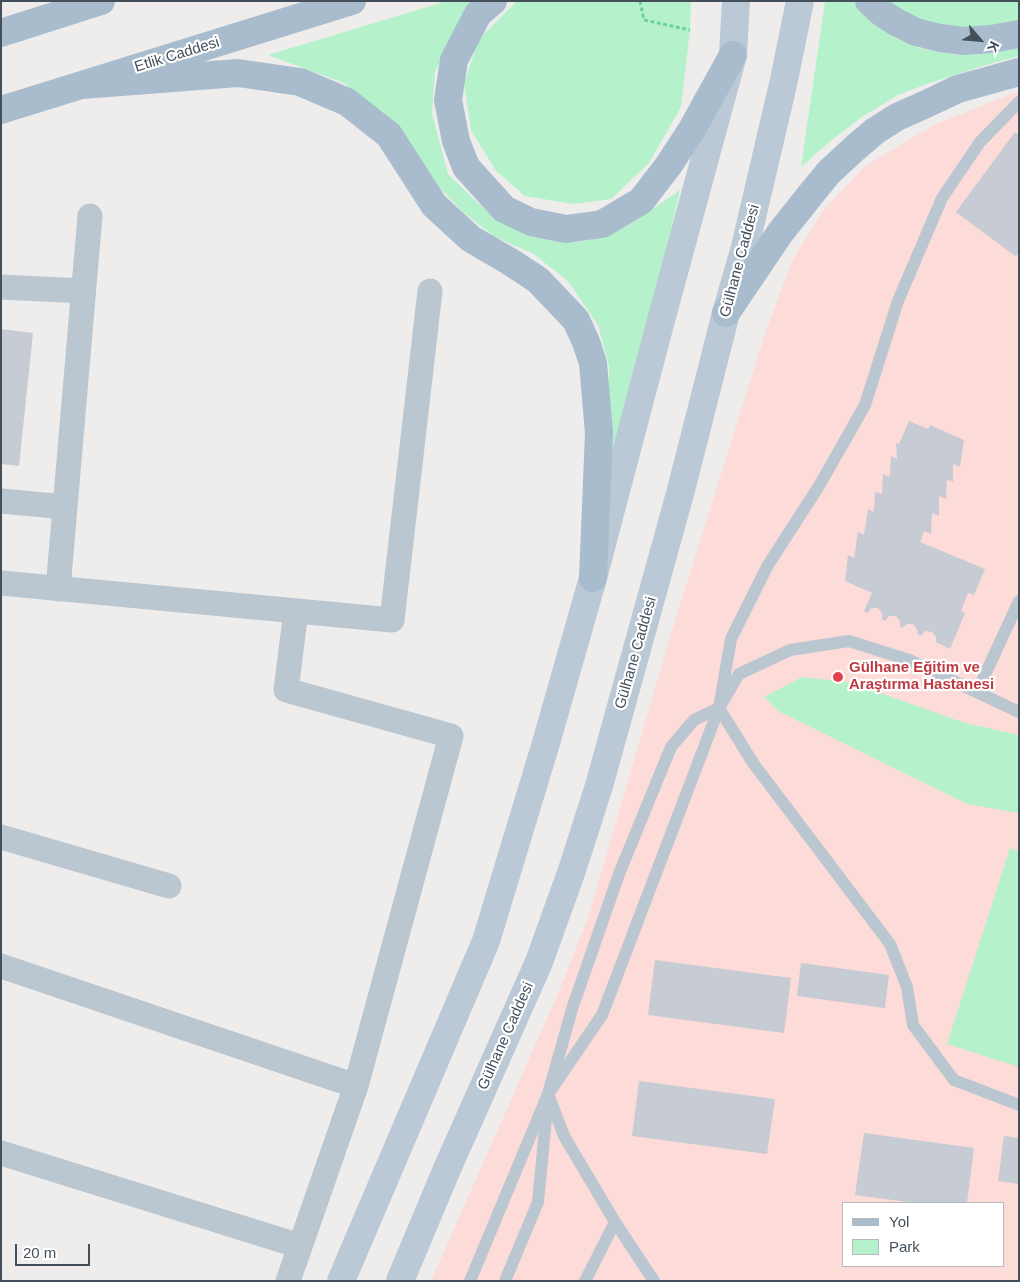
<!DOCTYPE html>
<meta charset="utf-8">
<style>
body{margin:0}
#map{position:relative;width:1020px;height:1282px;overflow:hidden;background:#efecec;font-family:Helvetica,sans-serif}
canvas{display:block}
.frame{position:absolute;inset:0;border:2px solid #43505b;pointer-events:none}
.legend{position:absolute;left:842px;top:1202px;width:162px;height:65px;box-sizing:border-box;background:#fff;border:1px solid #b4b9bd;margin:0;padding:6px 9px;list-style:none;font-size:15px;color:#43505b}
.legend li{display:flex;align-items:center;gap:10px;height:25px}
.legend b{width:25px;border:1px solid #b4b9bd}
.north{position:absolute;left:955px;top:15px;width:50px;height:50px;-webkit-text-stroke:4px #fff;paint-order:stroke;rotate:117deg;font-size:14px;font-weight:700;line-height:20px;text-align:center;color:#43505b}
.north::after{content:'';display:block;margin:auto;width:18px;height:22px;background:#43505b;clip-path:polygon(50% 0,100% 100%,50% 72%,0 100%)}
.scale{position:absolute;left:15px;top:1244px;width:75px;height:22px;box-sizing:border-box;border:2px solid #43505b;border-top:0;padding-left:6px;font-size:15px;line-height:18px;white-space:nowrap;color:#43505b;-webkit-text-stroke:4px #fff;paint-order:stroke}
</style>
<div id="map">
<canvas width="1020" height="1282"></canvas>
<div class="frame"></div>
<ul class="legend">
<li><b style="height:6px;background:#a9bcce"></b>Yol</li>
<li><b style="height:14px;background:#b5f2cc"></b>Park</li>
</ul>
<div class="north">K</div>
<div class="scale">20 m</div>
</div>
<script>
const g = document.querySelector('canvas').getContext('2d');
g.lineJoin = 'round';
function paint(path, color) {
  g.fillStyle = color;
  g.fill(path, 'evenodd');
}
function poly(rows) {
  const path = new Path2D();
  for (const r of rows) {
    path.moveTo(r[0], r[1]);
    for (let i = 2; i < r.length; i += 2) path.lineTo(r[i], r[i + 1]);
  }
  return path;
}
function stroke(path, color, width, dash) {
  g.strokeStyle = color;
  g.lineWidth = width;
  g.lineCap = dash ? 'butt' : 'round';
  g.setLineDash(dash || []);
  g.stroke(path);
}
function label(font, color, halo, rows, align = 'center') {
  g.font = font + ' Helvetica,sans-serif';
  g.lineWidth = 4.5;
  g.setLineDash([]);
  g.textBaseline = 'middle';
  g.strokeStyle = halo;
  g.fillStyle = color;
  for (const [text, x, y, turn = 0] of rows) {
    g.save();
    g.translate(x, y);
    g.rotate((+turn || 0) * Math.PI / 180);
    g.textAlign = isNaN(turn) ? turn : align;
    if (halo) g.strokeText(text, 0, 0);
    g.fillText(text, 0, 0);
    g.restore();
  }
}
paint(poly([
 [1019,91,1019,1281,431,1281,560,989,588,918,672,630,767,328,793,259,824,209,867,165,934,125],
 [844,1203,1004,1203,1004,1266,844,1266]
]), '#fcdbd8');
paint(poly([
 [447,1,474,1,455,31,435,72,432,113,448,174,479,204,509,223,544,238,576,242,607,236,637,220,680,190,648,330,606,474,609,366,598,325,568,281,532,253,495,237,463,212,430,178,394,126,344,83,268,55],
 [517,1,691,1,690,30,681,107,649,163,611,199,573,204,525,196,496,171,471,130,464,83,479,39],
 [825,1,857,1,893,35,919,48,956,55,987,51,1019,45,1019,56,986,65,927,84,898,95,862,117,829,142,801,167],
 [888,1,1019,1,1019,25,979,30,927,26],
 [802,677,852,683,965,723,1019,735,1019,813,967,804,778,711,764,697],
 [1010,848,1019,851,1019,1067,947,1044]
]), '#b5f2cc');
paint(poly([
 [1015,132,1019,135,1019,254,1015,256,956,212],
 [1,329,33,333,19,466,1,464],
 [909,421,928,429,930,425,964,440,960,467,953,464,953,482,947,479,946,499,939,496,939,516,932,513,931,534,924,531,920,542,985,569,974,595,968,593,961,611,965,613,950,649,936,642,936,637,932,632,925,631,921,636,918,634,917,629,913,624,907,624,902,628,900,627,900,621,896,616,889,616,885,621,882,619,882,613,878,608,872,608,867,613,864,611,872,593,845,581,848,555,854,558,858,532,864,535,868,509,874,512,875,492,882,494,883,474,890,477,891,456,897,459,896,443,899,444],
 [655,960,791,978,784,1033,648,1015],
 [801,963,889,975,885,1008,797,996],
 [639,1081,775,1099,767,1154,632,1136],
 [864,1133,974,1148,967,1203,915,1203,855,1195],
 [1004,1136,1019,1138,1019,1184,998,1181]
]), '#c7cbd3');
stroke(poly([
 [640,1,644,20,690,30]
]), '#6bd29e', 3, [4, 2.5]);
stroke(poly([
 [977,692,1019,601],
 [719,708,753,763,890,944,907,987,913,1025,954,1080,1019,1105],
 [470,1281,548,1094,602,1015,719,708,731,639,768,565,819,486,865,405,898,301,942,198,980,142,1019,102],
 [505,1281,538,1202,547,1108],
 [585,1281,615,1222],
 [654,1281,615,1222,564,1136,548,1094,573,1006,619,874,671,747,694,720,719,708,739,674,790,650,849,641,909,660,1019,712]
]), '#bbc7d0', 12);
stroke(poly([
 [1,287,83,291],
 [1,501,65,507],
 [1,583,392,620,430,291],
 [58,589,90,216],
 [1,837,169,886],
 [1,966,356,1086],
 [1,1153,300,1246],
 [288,1281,356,1086,451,736,286,690,296,611]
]), '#bbc7d0', 25);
stroke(poly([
 [341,1281,486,941,546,743,593,578,660,324,733,55,736,1],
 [400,1281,447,1169,539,962,572,870,599,786,681,490,726,313,745,247,784,80,800,1]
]), '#bbc8d5', 28);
stroke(poly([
 [493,1,478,14,454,60,448,100,456,141,466,167,504,209,531,222,566,229,602,224,641,201,668,166,691,131,733,55],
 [869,1,882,13,896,22,916,32,940,38,963,41,991,39,1019,34],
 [1,33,101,1],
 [82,85,238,73,300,82,347,102,389,135,434,205,471,239,509,261,538,280,576,320,586,342,593,363,599,433,593,578],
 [1,110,352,1],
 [726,313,780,233,811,194,829,172,855,148,875,131,897,117,924,105,958,89,1019,72]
]), '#a9bcce', 28);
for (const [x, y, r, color] of [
 [838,677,6,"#e0444e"]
]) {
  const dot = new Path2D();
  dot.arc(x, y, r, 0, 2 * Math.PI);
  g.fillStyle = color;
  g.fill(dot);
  stroke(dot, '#fff', 2);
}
label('15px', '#43505b', '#fff', [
 ["Etlik Caddesi",177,55,-17],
 ["Gülhane Caddesi",740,261,-75],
 ["Gülhane Caddesi",636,653,-74],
 ["Gülhane Caddesi",506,1036,-66]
]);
label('bold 15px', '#be3a42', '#fff', [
 ["Gülhane Eğitim ve",849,668],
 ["Araştırma Hastanesi",849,685]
], 'left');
</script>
